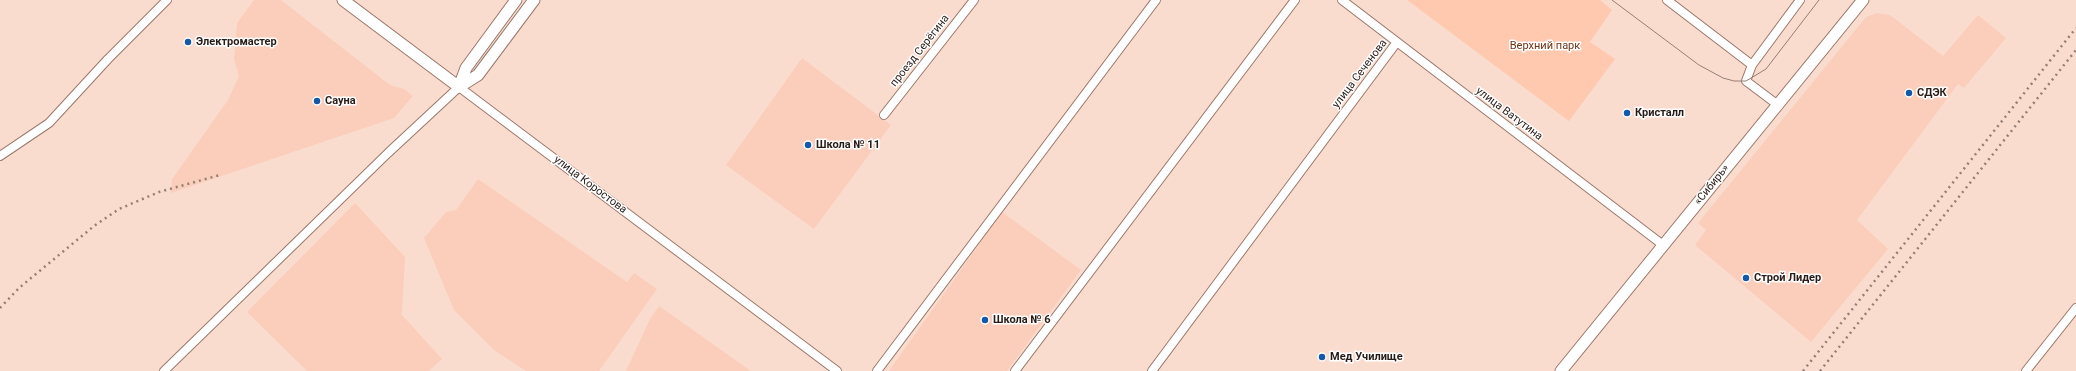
<!DOCTYPE html>
<meta charset="utf-8">
<style>
body{margin:0}
canvas{display:block;background:#fadccf}
</style>
<canvas width="2076" height="371"></canvas>
<script>
const g = document.querySelector('canvas').getContext('2d');
g.lineJoin = 'round';
function paint(path, color) {
  g.fillStyle = color;
  g.fill(path, 'evenodd');
}
function poly(rows) {
  const path = new Path2D();
  for (const r of rows) {
    path.moveTo(r[0], r[1]);
    for (let i = 2; i < r.length; i += 2) path.lineTo(r[i], r[i + 1]);
  }
  return path;
}
function stroke(path, color, width, dash) {
  g.strokeStyle = color;
  g.lineWidth = width;
  g.lineCap = dash ? 'butt' : 'round';
  g.setLineDash(dash || []);
  g.stroke(path);
}
function label(font, color, halo, rows, align = 'center') {
  g.font = font + ' Roboto,sans-serif';
  g.lineWidth = 3;
  g.setLineDash([]);
  g.textBaseline = 'middle';
  g.strokeStyle = halo;
  g.fillStyle = color;
  for (const [text, x, y, turn = 0] of rows) {
    g.save();
    g.translate(x, y);
    g.rotate((+turn || 0) * Math.PI / 180);
    g.textAlign = isNaN(turn) ? turn : align;
    if (halo) g.strokeText(text, 0, 0);
    g.fillText(text, 0, 0);
    g.restore();
  }
}
paint(poly([
 [254,0,281,0,390,85,404,89,413,96,394,118,171,193,172,179,228,100,239,76,234,59,237,23],
 [1877,13,1890,15,1943,56,1978,15,2006,38,1964,88,1958,84,1857,220,1888,249,1811,342,1695,245,1706,230,1698,223,1866,17],
 [802,58,891,125,814,229,726,165],
 [478,179,627,282,634,273,657,289,599,371,526,371,494,350,454,310,424,238,446,212,456,210],
 [355,203,405,257,402,315,442,359,429,371,307,371,247,312],
 [1002,212,1081,270,1007,371,889,371],
 [659,306,751,371,626,371,650,319]
]), '#faceba');
paint(poly([
 [1407,0,1600,0,1612,10,1590,42,1615,59,1569,121]
]), '#ffc9b0');
const minor = poly([
 [1342,0,1663,245],
 [1667,0,1752,65],
 [1778,105,1746,81,1752,65,1800,0],
 [884,115,974,0],
 [0,156,49,123,108,59,167,0],
 [164,371,388,153,459,87,837,371],
 [877,371,1156,0],
 [1015,371,1295,0],
 [1152,371,1397,42],
 [2026,371,2076,308]
]);
const major = poly([
 [343,0,459,87],
 [459,87,478,75,534,0],
 [459,87,466,68,516,0],
 [1561,371,1863,0]
]);
stroke(minor, '#99786a', 10);
stroke(major, '#99786a', 13);
stroke(minor, '#fff', 8);
stroke(major, '#fff', 11);
stroke(poly([
 [1612,0,1699,65,1723,78,1734,81,1746,81,1766,69,1819,0]
]), '#957f75', 1);
stroke(poly([
 [0,308,19,288,94,226,119,209,159,192,220,175],
 [1803,371,2076,28],
 [1820,371,2076,50]
]), '#957f75', 2.5, [2, 4]);
for (const [x, y, r, color] of [
 [188,42,4,"#1259a8"],
 [1909,93,4,"#1259a8"],
 [317,101,4,"#1259a8"],
 [1627,113,4,"#1259a8"],
 [808,145,4,"#1259a8"],
 [1746,278,4,"#1259a8"],
 [985,320,4,"#1259a8"],
 [1322,357,4,"#1259a8"]
]) {
  const dot = new Path2D();
  dot.arc(x, y, r, 0, 2 * Math.PI);
  g.fillStyle = color;
  g.fill(dot);
  stroke(dot, '#fff', 1.5);
}
label('bold 11px', '#291c16', '#fff', [
 ["Электромастер",196,42],
 ["СДЭК",1917,93],
 ["Сауна",325,101],
 ["Кристалл",1635,113],
 ["Школа № 11",816,145],
 ["Строй Лидер",1754,278],
 ["Школа № 6",993,320],
 ["Мед Училище",1330,357]
], 'left');
label('11px', '#6f3314', '#fff', [
 ["Верхний парк",1545,46]
]);
label('11px', '#291c16', '#fff', [
 ["проезд Серёгина",920,51,-52],
 ["улица Сеченова",1360,74,-53],
 ["улица Ватутина",1509,114,37],
 ["улица Коростова",590,185,37],
 ["«Сибирь»",1712,185,-51]
]);
</script>
